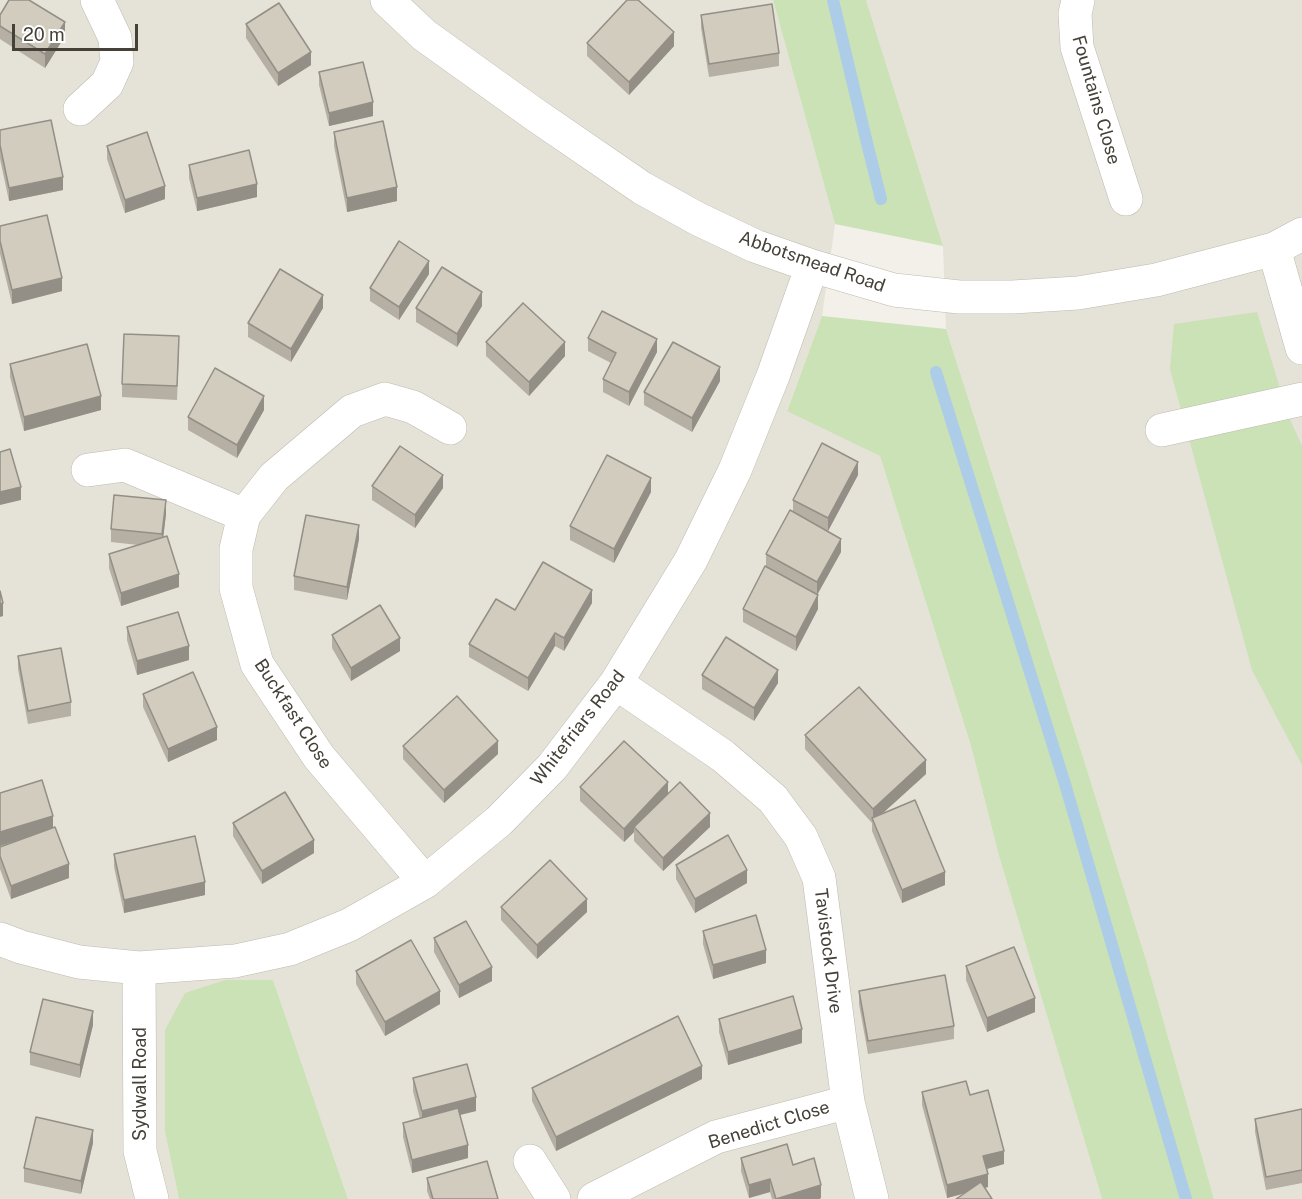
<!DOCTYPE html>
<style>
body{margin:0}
#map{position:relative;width:1302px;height:1199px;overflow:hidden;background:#f2f0e8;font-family:"Public Sans",sans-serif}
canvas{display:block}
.scale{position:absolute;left:12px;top:24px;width:126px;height:27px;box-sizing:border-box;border:3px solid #454038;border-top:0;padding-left:8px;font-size:18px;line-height:21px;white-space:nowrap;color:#454038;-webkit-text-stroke:4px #fff;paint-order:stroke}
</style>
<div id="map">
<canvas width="1302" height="1199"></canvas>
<div class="scale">20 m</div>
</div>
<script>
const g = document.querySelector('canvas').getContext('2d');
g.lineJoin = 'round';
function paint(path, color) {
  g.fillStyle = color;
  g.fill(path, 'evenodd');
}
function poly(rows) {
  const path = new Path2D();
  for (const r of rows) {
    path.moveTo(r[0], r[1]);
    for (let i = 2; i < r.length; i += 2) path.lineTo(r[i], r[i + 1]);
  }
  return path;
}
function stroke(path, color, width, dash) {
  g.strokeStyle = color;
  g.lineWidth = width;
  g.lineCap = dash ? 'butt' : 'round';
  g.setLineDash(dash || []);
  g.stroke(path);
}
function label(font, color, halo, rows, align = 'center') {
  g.font = font + ' "Public Sans",sans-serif';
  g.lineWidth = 6;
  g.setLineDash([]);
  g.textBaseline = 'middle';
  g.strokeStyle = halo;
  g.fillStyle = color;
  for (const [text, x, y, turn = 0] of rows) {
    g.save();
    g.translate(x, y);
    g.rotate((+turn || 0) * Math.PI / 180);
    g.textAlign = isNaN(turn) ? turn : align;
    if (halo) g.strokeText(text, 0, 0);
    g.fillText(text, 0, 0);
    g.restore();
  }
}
paint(poly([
 [0,0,773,0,835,224,822,316,787,410,880,456,971,746,999,856,1102,1199,348,1199,273,980,165,1132,179,1199,0,1199],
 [866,0,1302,0,1302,1199,1214,1199,1147,963,1083,757,946,329,943,246]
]), '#e5e2d7');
paint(poly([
 [773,0,866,0,943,246,835,224],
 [1257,312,1288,415,1302,446,1302,765,1252,670,1170,369,1174,324],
 [822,316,946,329,1083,757,1147,963,1214,1199,1102,1199,999,856,971,746,880,456,787,411],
 [225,980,273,980,348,1199,179,1199,165,1132,165,1030,185,993]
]), '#cbe1b6');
stroke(poly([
 [833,0,867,143,881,199],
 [936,372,1065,784,1186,1199]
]), '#accce8', 12);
const minor = poly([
 [387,0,424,35,537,116,642,188,698,219,755,246,812,266,894,290,959,297,1013,297,1078,293,1156,280,1274,249,1302,234],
 [1078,0,1075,14,1077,47,1126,199],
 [80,109,107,84,117,62,115,38,97,0],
 [1274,249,1302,348],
 [1162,430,1302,399],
 [88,470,125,465,244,515],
 [616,683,723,756,773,799,801,837,819,878,848,1102,872,1199],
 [425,882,319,757,257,664,236,588,236,549,244,515,274,477,352,411,385,399,413,407,450,428],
 [0,939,21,947,79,962,139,968,235,961,290,949,349,925,425,882,499,821,552,767,616,683,691,560,735,470,773,376,812,266],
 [139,968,140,1151,152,1199],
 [530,1161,554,1199],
 [594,1199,716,1137,848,1102]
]);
stroke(minor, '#bfbaaf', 34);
stroke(minor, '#fff', 33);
paint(poly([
 [0,15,65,36,45,68,0,39],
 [701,15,779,53,779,66,709,77,701,28],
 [246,24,311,65,278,86,246,38],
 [587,43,674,46,629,95,587,56],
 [319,72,373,116,329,126,319,85],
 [0,130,63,190,9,201,0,159],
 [334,132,397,201,347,212,334,146],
 [107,146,165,199,125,213,107,159],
 [189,165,257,197,197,211,189,178],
 [0,226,62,291,12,304,0,254],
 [429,274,399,320,370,301,370,288],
 [482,306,457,347,416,322,416,308],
 [323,308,291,362,248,337,248,323],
 [588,338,657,352,629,406,603,392,603,379,611,363,588,351],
 [486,342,565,356,529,396,486,356],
 [179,349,177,400,122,397,122,384],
 [10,364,101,410,24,431,10,377],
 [720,381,692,432,644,405,644,392],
 [264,410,237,458,188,430,188,417],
 [858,475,828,531,841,552,817,595,818,609,796,651,743,622,743,609,766,567,766,554,793,512,793,500],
 [372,486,443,488,415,528,372,500],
 [651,492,614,563,570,540,570,526],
 [166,514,163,537,179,587,121,606,109,568,109,554,138,545,111,542,111,529],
 [359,539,347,600,294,590,294,576],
 [592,603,564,651,555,646,528,691,469,657,469,644,515,610],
 [127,627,189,660,137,675,127,640],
 [332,635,400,651,351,681,332,648],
 [18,656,71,702,71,716,28,724,18,669],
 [702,675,778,683,754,721,702,689],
 [143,694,217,740,168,762,143,707],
 [805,735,926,774,882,814,945,885,902,903,872,831,872,823,805,749],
 [403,746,498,754,444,803,403,759],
 [580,787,668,794,710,827,663,871,634,841,634,832,624,842,580,801],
 [0,793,53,827,69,878,11,899,0,869,0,847,27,837,0,846],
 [233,823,314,853,262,884,233,836],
 [114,854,205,895,124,913,114,867],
 [676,865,747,883,695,913,676,879],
 [501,907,587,912,537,959,501,920],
 [703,931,766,963,713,979,703,944],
 [434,938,492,981,459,998,434,952],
 [966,966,1035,1012,987,1032,966,980],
 [356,971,440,1004,385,1036,356,984],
 [859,991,954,1026,954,1039,868,1054,859,1004],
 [719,1019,802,1043,728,1065,719,1032],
 [93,1025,80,1078,30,1065,30,1052],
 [413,1078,476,1111,460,1115,468,1158,412,1173,403,1137,403,1123,420,1119,413,1091],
 [702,1079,556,1151,532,1101,532,1088],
 [922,1092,1004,1164,987,1169,988,1187,947,1198,922,1105],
 [1302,1109,1302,1183,1266,1190,1255,1132,1255,1119],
 [93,1143,81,1194,24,1182,24,1168],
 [741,1158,793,1165,821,1198,819,1199,772,1199,770,1192,749,1198,741,1171],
 [427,1178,498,1199,430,1199,427,1191]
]), '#b5afa4');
paint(poly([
 [65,22,65,36,45,68,45,54],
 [674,32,674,46,629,95,629,82],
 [311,52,311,65,278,86,278,73],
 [373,102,373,116,329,126,329,113],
 [63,177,63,190,9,201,9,188],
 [257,184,257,197,197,211,197,198],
 [165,186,165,199,125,213,125,200],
 [397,187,397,201,347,212,347,198],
 [429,261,429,274,399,320,399,307],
 [62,278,62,291,12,304,12,290],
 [482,292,482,306,457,347,457,334],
 [323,295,323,308,291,362,291,349],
 [657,339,657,352,629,406,629,392],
 [565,342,565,356,529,396,529,382],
 [720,367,720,381,692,432,692,418],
 [101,396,101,410,24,431,24,417],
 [264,396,264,410,237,458,237,445],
 [858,462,858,475,828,531,828,518],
 [443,475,443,488,415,528,415,515],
 [651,478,651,492,614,563,614,549],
 [21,487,21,500,0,505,0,492],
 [166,500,166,514,162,548,162,534],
 [359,525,359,539,347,600,347,587],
 [841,539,841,552,817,595,817,582],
 [179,574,179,587,121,606,121,593],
 [592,590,592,603,564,651,564,638],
 [818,595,818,609,796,651,796,637],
 [3,603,3,616,0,617,0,604],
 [555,633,555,646,528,691,528,678],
 [400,638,400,651,351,681,351,668],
 [189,646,189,660,137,675,137,661],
 [778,670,778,683,754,721,754,708],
 [217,727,217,740,168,762,168,749],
 [498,741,498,754,444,803,444,790],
 [926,760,926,774,874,821,873,818,873,809],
 [668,782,668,795,634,827,634,832,624,842,624,829],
 [710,813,710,827,663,871,663,858],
 [53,816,53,829,0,846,0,832],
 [314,840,314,853,262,884,262,871],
 [69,864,69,878,11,899,11,886],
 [747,870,747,883,695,913,695,899],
 [945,872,945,885,902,903,902,890],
 [205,882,205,895,124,913,124,900],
 [587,899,587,912,537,959,537,945],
 [766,950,766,963,713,979,713,965],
 [492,967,492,981,459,998,459,985],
 [440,991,440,1004,385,1036,385,1022],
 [1035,998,1035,1012,987,1032,987,1018],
 [93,1011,93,1025,80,1078,80,1065],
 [802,1029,802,1043,728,1065,728,1052],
 [702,1066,702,1079,556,1151,556,1137],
 [476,1097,476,1111,422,1124,422,1111],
 [93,1130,93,1143,81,1194,81,1181],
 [468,1145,468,1158,412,1173,412,1160],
 [1004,1151,1004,1164,983,1170,983,1156],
 [988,1174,988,1187,947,1198,947,1185],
 [770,1179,770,1192,749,1198,749,1185],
 [821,1185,821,1198,819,1199,776,1199]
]), '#938f86');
const building = poly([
 [9,0,29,0,65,22,45,54,0,26,0,15,9,0],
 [627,0,638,0,674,32,629,82,587,43,627,0],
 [279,3,311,52,278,73,246,24,279,3],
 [772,4,779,53,709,64,701,15,772,4],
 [363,62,373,102,329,113,319,72,363,62],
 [51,120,63,177,9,188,0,145,0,130,51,120],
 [383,121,397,187,347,198,334,132,383,121],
 [147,132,165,186,125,200,107,146,147,132],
 [249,150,257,184,197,198,189,165,249,150],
 [47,215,62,278,12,290,0,241,0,226,47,215],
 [399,241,429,261,399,307,370,288,399,241],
 [442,267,482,292,457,334,416,308,442,267],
 [280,269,323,295,291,349,248,323,280,269],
 [523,303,565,342,529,382,486,342,523,303],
 [602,311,657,339,629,392,603,379,616,353,588,338,602,311],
 [124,334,179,336,177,386,122,384,124,334],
 [673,342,720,367,692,418,644,392,673,342],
 [87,344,101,396,24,417,10,364,87,344],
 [215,368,264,396,237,445,188,417,215,368],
 [822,443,858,462,828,518,793,500,822,443],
 [400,446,443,475,415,515,372,486,400,446],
 [10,449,21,487,0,492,0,452,10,449],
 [607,455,651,478,614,549,570,526,607,455],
 [114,495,166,500,162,534,111,529,114,495],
 [790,510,841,539,817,582,766,554,790,510],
 [306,515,359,525,347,587,294,576,306,515],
 [167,536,179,574,121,593,109,554,167,536],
 [543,562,592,590,564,638,555,633,528,678,469,644,496,599,515,610,543,562],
 [765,566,818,595,796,637,743,609,765,566],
 [0,591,3,603,0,604,0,591],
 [380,605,400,638,351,668,332,635,380,605],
 [178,612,189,646,137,661,127,627,178,612],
 [726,637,778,670,754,708,702,675,726,637],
 [61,648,71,702,28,711,18,656,61,648],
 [193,672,217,727,168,749,143,694,193,672],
 [859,687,926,760,873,809,805,735,859,687],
 [457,696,498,741,444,790,403,746,457,696],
 [624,741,668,782,624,829,580,787,624,741],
 [42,780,53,816,0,832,0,793,42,780],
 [680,782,710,813,663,858,634,827,680,782],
 [285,792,314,840,262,871,233,823,285,792],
 [915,800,945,872,902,890,872,818,915,800],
 [55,827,69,864,11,886,0,856,0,847,55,827],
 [728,835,747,870,695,899,676,865,728,835],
 [195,836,205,882,124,900,114,854,195,836],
 [550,860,587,899,537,945,501,907,550,860],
 [756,915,766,950,713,965,703,931,756,915],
 [466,921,492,967,459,985,434,938,466,921],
 [411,940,440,991,385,1022,356,971,411,940],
 [1014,947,1035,998,987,1018,966,966,1014,947],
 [945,975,954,1026,868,1041,859,991,945,975],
 [793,996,802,1029,728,1052,719,1019,793,996],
 [43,999,93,1011,80,1065,30,1052,43,999],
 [678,1016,702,1066,556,1137,532,1088,678,1016],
 [467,1064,476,1097,422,1111,413,1078,467,1064],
 [966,1081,970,1095,988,1090,1004,1151,983,1156,988,1174,947,1185,922,1092,966,1081],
 [458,1108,468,1145,412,1160,403,1123,458,1108],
 [1302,1109,1302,1170,1266,1177,1255,1119,1302,1109],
 [36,1117,93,1130,81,1181,24,1168,36,1117],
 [787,1144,793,1165,814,1158,821,1185,776,1199,770,1179,749,1185,741,1158,787,1144],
 [487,1161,498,1199,433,1199,427,1178,487,1161],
 [981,1182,992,1199,956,1199,981,1182]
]);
paint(building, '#d2ccbf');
stroke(building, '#938f86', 1.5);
label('18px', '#454038', '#fff', [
 ["Fountains Close",1096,100,74],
 ["Abbotsmead Road",812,262,19],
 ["Buckfast Close",293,714,57],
 ["Whitefriars Road",578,728,-52],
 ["Tavistock Drive",828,951,83],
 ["Sydwall Road",140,1084,-90],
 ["Benedict Close",769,1125,-17]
]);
</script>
